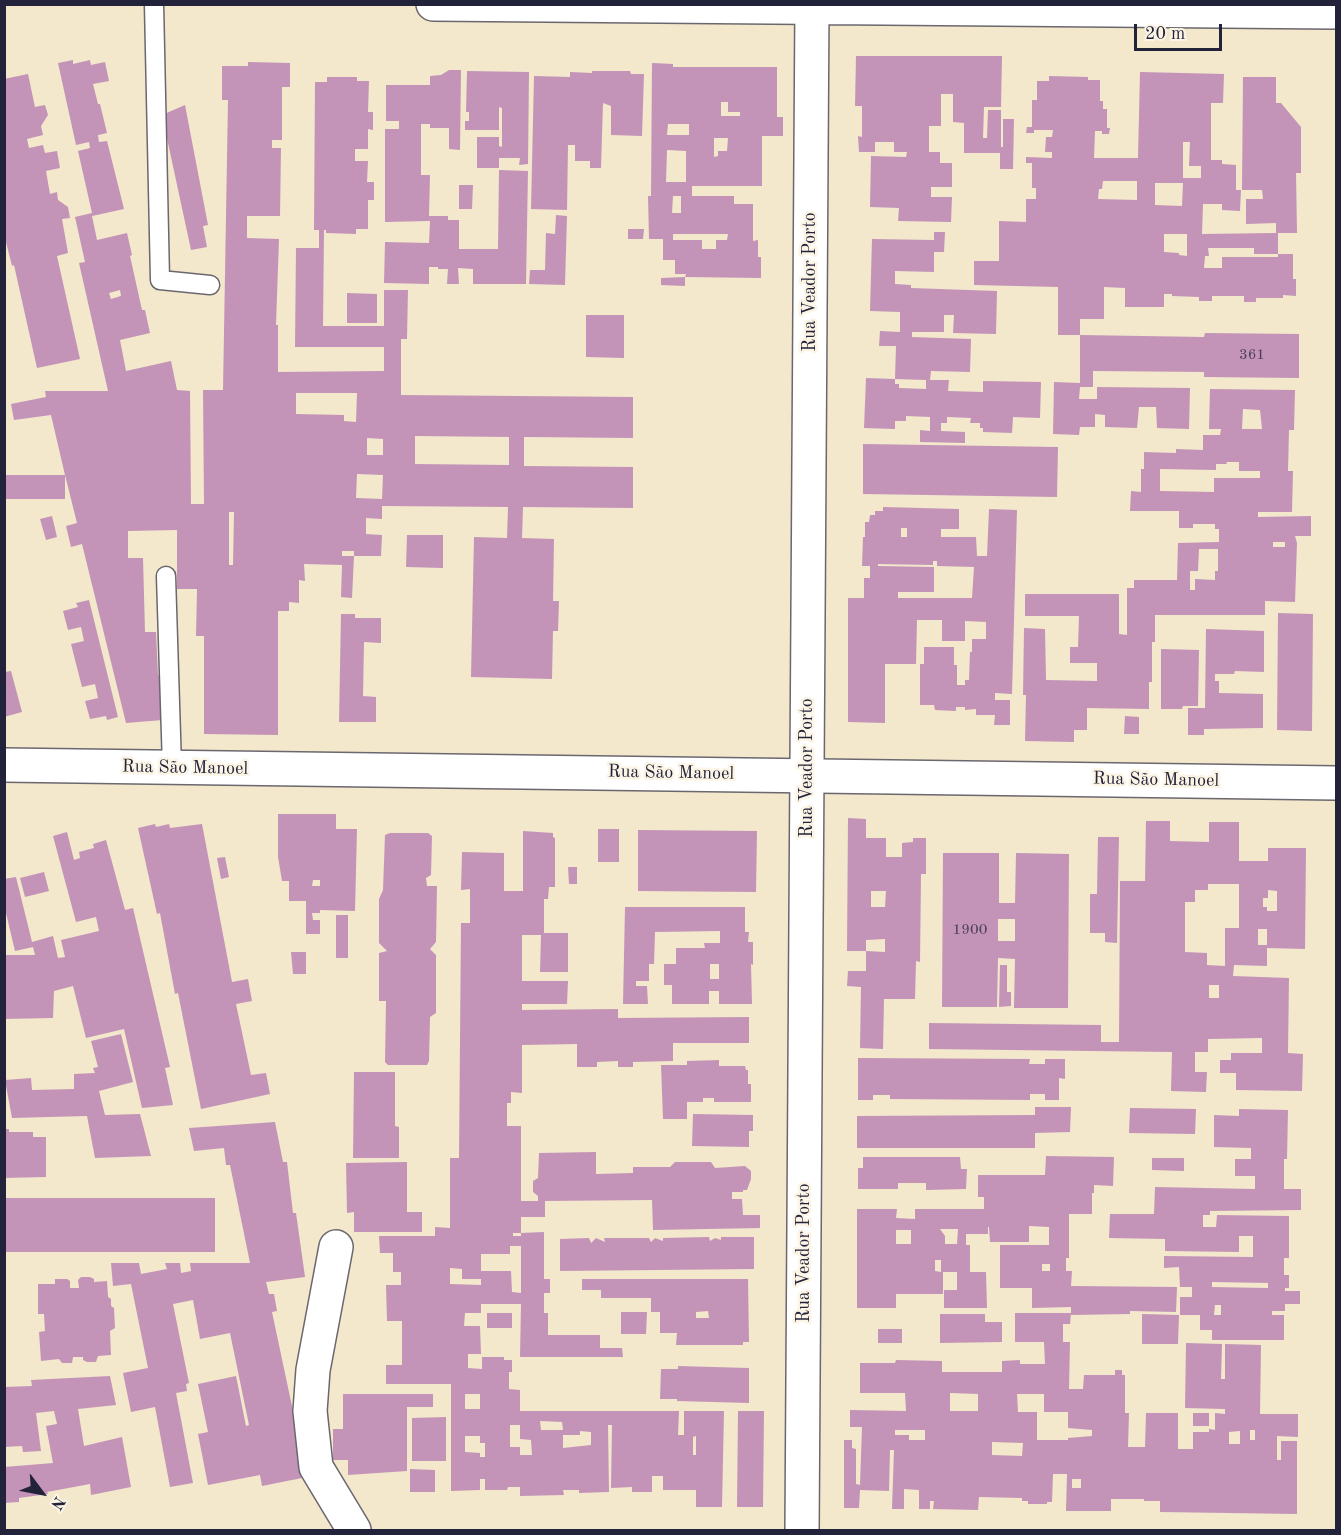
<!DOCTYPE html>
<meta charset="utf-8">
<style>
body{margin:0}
#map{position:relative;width:1341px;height:1535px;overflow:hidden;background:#f3e7cc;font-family:"Old Standard TT",serif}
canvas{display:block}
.frame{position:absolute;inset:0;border:6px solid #22223b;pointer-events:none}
.north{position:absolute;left:12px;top:1463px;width:60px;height:60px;-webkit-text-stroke:4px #fcf5e5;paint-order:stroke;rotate:122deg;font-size:16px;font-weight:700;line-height:24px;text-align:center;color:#22223b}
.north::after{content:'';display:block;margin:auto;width:21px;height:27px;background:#22223b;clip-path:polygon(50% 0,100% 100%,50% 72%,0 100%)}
.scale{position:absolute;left:1134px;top:24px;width:88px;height:27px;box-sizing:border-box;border:3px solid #22223b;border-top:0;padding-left:8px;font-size:18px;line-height:21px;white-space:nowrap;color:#22223b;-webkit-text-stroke:4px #fcf5e5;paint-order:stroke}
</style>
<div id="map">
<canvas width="1341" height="1535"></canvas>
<div class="frame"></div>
<div class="north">N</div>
<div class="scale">20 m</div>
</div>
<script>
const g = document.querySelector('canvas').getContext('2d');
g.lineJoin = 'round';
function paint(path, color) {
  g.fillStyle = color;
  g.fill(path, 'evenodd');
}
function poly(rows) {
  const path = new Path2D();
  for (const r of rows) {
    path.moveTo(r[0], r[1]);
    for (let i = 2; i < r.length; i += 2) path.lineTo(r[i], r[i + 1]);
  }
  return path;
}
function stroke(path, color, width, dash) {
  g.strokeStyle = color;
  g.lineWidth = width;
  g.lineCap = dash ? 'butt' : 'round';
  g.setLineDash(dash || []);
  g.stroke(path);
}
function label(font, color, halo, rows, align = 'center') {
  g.font = font + ' "Old Standard TT",serif';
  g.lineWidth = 5;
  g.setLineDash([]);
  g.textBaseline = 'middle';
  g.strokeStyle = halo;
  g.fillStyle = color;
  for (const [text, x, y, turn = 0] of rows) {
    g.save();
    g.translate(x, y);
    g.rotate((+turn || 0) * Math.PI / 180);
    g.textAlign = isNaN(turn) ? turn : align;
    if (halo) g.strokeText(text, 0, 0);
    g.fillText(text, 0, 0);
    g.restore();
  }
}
paint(poly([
 [856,56,1002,56,1001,107,984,107,983,138,987,138,988,110,1001,110,1001,147,1003,147,1003,119,1014,119,1013,169,1000,169,1000,153,964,153,964,123,953,122,953,94,941,94,941,126,929,126,929,152,940,152,940,163,952,163,952,187,931,187,931,197,952,197,951,222,898,221,899,208,870,207,871,156,906,157,907,152,894,152,894,142,875,142,875,152,859,152,858,136,862,137,862,106,855,106],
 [73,60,73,64,90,60,91,65,105,62,109,81,93,84,98,104,100,104,107,133,98,135,99,142,107,141,124,209,92,216,97,240,127,233,132,255,130,256,142,310,145,310,150,333,120,340,126,371,171,361,177,390,190,391,191,504,204,504,203,390,223,390,228,100,222,100,222,66,248,66,248,62,290,63,290,87,282,87,282,140,272,140,272,148,281,148,280,216,247,216,247,238,279,239,276,325,278,325,278,372,384,371,384,347,295,347,296,248,319,248,319,230,314,230,315,82,327,82,327,77,357,77,357,81,369,81,368,112,373,112,373,130,368,129,368,149,355,149,355,161,368,161,367,182,374,182,374,200,368,200,368,229,356,229,356,234,326,233,326,230,324,230,323,326,384,326,384,290,408,290,407,339,401,339,401,395,633,397,633,438,524,437,524,466,633,467,633,508,523,507,522,538,554,539,553,601,559,601,558,631,553,631,552,679,471,677,474,537,507,538,508,507,382,506,382,519,366,518,366,534,382,535,381,556,354,556,354,551,342,551,342,556,354,556,352,598,341,597,342,565,304,564,305,581,299,580,299,603,289,602,289,611,278,611,278,735,204,734,204,636,196,636,197,589,177,589,177,530,128,531,128,558,143,558,145,632,156,632,158,675,164,676,163,720,126,723,82,544,71,547,66,526,77,523,65,475,65,499,4,499,4,475,65,475,51,415,14,420,11,404,46,397,45,391,108,391,79,263,85,262,75,217,92,213,78,151,90,148,89,142,76,145,58,63],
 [120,290,121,296,111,299,109,293],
 [296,393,357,393,356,422,344,421,344,415,296,414],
 [415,436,509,437,509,465,415,464],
 [367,438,383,439,383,455,367,455],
 [357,474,383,475,382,499,356,498],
 [229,512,234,512,233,565,229,565],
 [652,63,673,64,673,67,777,67,777,117,783,117,783,136,762,136,762,186,692,186,692,196,734,196,734,204,753,204,753,241,758,240,758,257,761,257,761,278,685,277,686,274,675,274,675,260,663,260,663,239,649,239,648,196,651,196],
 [721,102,728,102,728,112,740,112,740,116,721,116],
 [668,124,689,124,689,135,667,135],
 [714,138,728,138,727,151,718,151,718,156,714,157],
 [667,150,686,151,686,182,666,182],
 [673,196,681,196,681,213,672,213],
 [673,234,728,234,727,240,716,240,716,249,702,249,702,240,673,240],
 [449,70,461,70,460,150,449,149,449,128,430,128,430,124,421,124,421,175,430,175,429,216,448,216,448,220,459,220,459,249,498,249,499,170,528,171,526,284,473,284,473,269,458,268,459,284,447,284,448,269,438,269,438,267,429,267,429,284,384,283,385,242,429,243,430,221,385,222,385,129,399,129,399,121,386,121,386,85,430,85,430,76,441,75],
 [467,71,529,72,528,164,519,165,520,158,499,158,499,168,477,168,477,137,499,137,499,146,502,147,502,108,499,107,499,130,465,130,465,121,469,121,469,112,466,112],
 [592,71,630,71,631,74,644,74,642,136,611,135,611,106,603,103,601,168,590,168,590,161,575,161,575,145,568,145,567,210,531,209,534,76,570,77,570,72,592,73],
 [1140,72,1224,74,1223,103,1211,103,1211,160,1222,160,1222,164,1236,165,1236,190,1241,190,1240,211,1222,210,1222,204,1203,204,1202,234,1276,233,1276,223,1246,224,1246,199,1263,199,1262,190,1242,190,1243,77,1276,77,1276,103,1281,103,1301,127,1301,173,1296,173,1297,233,1278,233,1278,254,1293,254,1293,279,1296,279,1296,296,1283,295,1283,298,1256,298,1256,302,1244,302,1244,296,1212,296,1212,301,1199,301,1199,297,1172,296,1172,294,1164,294,1164,307,1125,307,1125,288,1104,287,1104,319,1080,319,1080,335,1058,335,1058,287,974,285,974,261,999,261,999,221,1026,222,1026,199,1036,199,1036,188,1032,188,1032,163,1026,163,1026,157,1052,158,1052,152,1045,152,1046,137,1052,137,1053,130,1034,130,1034,133,1026,133,1027,127,1032,127,1032,100,1037,100,1037,81,1049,81,1049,76,1088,77,1088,80,1100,80,1100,101,1103,101,1103,109,1107,109,1107,128,1110,128,1109,134,1102,134,1102,131,1095,131,1094,158,1138,158],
 [1183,142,1190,142,1189,166,1201,166,1201,178,1183,178],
 [1103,181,1137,181,1137,200,1098,199,1099,189,1102,189],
 [1155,183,1183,183,1182,206,1155,205],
 [1164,234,1187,234,1187,256,1179,255,1179,253,1164,252],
 [1208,248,1254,248,1254,254,1278,254,1278,257,1222,257,1222,268,1204,268,1205,256,1209,256],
 [28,74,35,107,45,105,48,115,41,126,43,135,27,139,29,148,43,145,45,153,57,151,60,168,46,171,50,194,57,192,58,200,68,207,70,218,62,219,68,253,57,256,80,359,37,368,14,265,12,266,4,234,4,79],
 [185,105,208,225,203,226,207,247,191,250,162,115],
 [459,185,473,185,472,209,459,209],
 [556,215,567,216,565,285,529,284,530,270,545,270,546,233,555,234],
 [628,229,644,229,643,239,628,239],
 [934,232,945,232,944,252,934,252,934,272,895,271,895,284,911,285,911,288,997,291,996,334,953,333,954,315,944,315,944,332,912,332,912,337,971,339,970,372,931,371,930,380,949,380,948,391,983,392,983,381,1041,382,1040,418,1013,417,1012,433,983,432,983,428,980,428,980,423,970,423,971,418,947,417,947,423,941,423,941,431,965,432,965,443,920,442,920,430,930,431,930,417,906,416,906,421,895,421,895,429,864,428,866,378,895,379,895,384,899,384,899,388,926,389,926,380,895,379,896,346,879,346,880,331,900,332,900,312,870,311,872,239,934,240],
 [685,277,685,286,661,285,661,278],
 [347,293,377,294,377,323,347,323],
 [586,315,624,315,624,358,586,357],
 [1205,333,1299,334,1299,378,1204,377,1204,372,1093,371,1093,387,1080,387,1079,399,1097,399,1097,387,1190,388,1189,429,1157,428,1156,407,1139,407,1137,428,1105,427,1105,415,1095,414,1095,427,1080,427,1079,435,1053,434,1054,382,1080,383,1080,335,1204,337],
 [1210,389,1295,390,1294,430,1289,430,1288,471,1293,471,1292,512,1258,512,1258,517,1311,516,1311,536,1295,536,1297,543,1295,602,1265,601,1265,615,1155,615,1155,642,1152,642,1152,682,1149,682,1149,709,1087,708,1087,730,1074,730,1074,742,1025,741,1026,695,1023,695,1024,628,1045,629,1046,680,1097,681,1097,663,1070,663,1070,647,1078,647,1079,616,1025,616,1025,594,1119,594,1119,634,1127,635,1127,588,1134,588,1134,580,1177,580,1178,543,1219,542,1219,529,1215,529,1215,524,1193,524,1193,528,1179,528,1179,511,1130,511,1131,491,1141,492,1141,469,1144,469,1144,452,1176,453,1176,449,1203,450,1203,435,1220,435,1221,429,1209,429],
 [1243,409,1260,410,1262,429,1242,429],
 [1226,462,1239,462,1239,471,1260,471,1260,478,1214,478,1214,492,1160,491,1160,469,1216,470,1216,464,1227,464],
 [1273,542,1285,542,1285,547,1273,547],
 [1199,549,1218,549,1218,571,1215,571,1215,580,1195,579,1195,590,1190,590,1190,571,1198,571],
 [863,444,1058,447,1057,497,863,494],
 [883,507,959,509,959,529,941,529,941,537,976,537,977,556,987,556,989,509,1017,510,1012,694,995,693,995,700,1010,700,1010,725,994,725,995,715,976,715,976,709,965,710,965,707,956,707,956,711,935,710,934,705,920,705,920,664,924,664,924,647,954,647,954,665,957,665,957,685,965,685,965,680,969,680,970,652,972,652,972,639,986,639,986,622,965,621,965,641,942,641,942,620,917,620,916,664,885,664,885,723,848,722,848,598,864,598,864,578,870,578,870,566,862,566,863,537,865,537,865,522,869,522,870,515,875,515,875,511,883,511],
 [901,528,907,528,907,537,901,537],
 [933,561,937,561,937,566,974,567,972,598,898,598,898,592,934,592,934,567,878,566,878,564,933,565],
 [52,516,57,537,46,540,40,519],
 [407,535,443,535,443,568,406,567],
 [89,600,118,717,107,720,106,716,90,719,85,701,98,698,95,684,82,687,71,644,84,641,81,627,68,630,63,611,78,607,76,603],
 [1278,613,1313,614,1312,731,1277,730],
 [341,614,355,614,355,618,381,618,381,643,364,642,363,696,376,697,376,722,339,722],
 [1206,629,1264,631,1264,672,1235,671,1234,674,1215,674,1215,681,1219,681,1219,693,1263,694,1263,728,1204,729,1204,735,1188,735,1188,708,1205,708],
 [1161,649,1199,650,1198,706,1183,706,1182,709,1161,709],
 [11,671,22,712,4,717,4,672],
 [1125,716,1139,717,1139,734,1124,734],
 [278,814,336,814,336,829,357,829,355,911,320,910,320,913,312,913,313,920,320,920,320,934,306,934,306,901,289,901,289,881,282,881,278,857],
 [313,880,320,880,320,886,312,886],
 [848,818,866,819,866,838,886,838,886,857,902,857,902,843,913,842,913,838,926,838,926,874,921,874,920,962,916,961,915,999,884,999,883,1049,860,1048,861,987,847,986,848,971,866,971,866,951,847,951],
 [871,891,886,891,885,907,871,907],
 [885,939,885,952,866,951,866,940],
 [1146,821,1170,821,1170,841,1209,842,1209,822,1239,822,1239,861,1268,861,1268,848,1306,848,1305,949,1267,948,1267,966,1234,965,1233,976,1289,978,1288,1053,1303,1054,1302,1091,1236,1090,1236,1073,1220,1073,1220,1060,1231,1060,1231,1053,1262,1053,1262,1038,1208,1039,1208,1052,1195,1052,1195,1072,1207,1072,1206,1092,1171,1091,1172,1052,929,1049,929,1023,1101,1025,1101,1042,1119,1042,1120,881,1145,881],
 [1208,884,1239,884,1239,928,1225,928,1225,966,1207,965,1207,953,1185,952,1185,902,1195,902,1195,890,1208,890],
 [1268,890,1277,891,1277,911,1267,911,1267,907,1263,907,1263,898,1268,898],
 [1258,929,1267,929,1267,945,1258,945],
 [1209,985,1219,985,1219,998,1209,998],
 [155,824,156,827,169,824,170,828,202,824,232,982,248,979,252,1001,236,1004,251,1075,266,1073,270,1094,201,1109,178,993,175,994,160,913,157,914,138,828],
 [598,829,619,829,619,862,598,862],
 [638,830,757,831,756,892,638,891],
 [523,831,553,833,553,837,555,838,555,887,549,887,548,899,544,899,544,933,568,933,568,972,540,972,541,935,522,935,522,981,568,981,567,1004,522,1004,522,1010,618,1009,618,1018,749,1017,749,1043,673,1043,673,1061,633,1062,633,1067,618,1067,618,1061,597,1062,597,1067,577,1067,577,1044,522,1045,522,1093,511,1092,511,1103,507,1103,507,1126,521,1126,521,1201,538,1201,538,1196,533,1192,533,1181,538,1178,539,1153,596,1152,596,1174,633,1173,633,1167,670,1167,675,1162,711,1162,715,1168,745,1166,751,1171,751,1179,747,1190,743,1190,743,1192,732,1192,732,1199,742,1199,743,1215,760,1215,760,1228,653,1230,652,1200,545,1201,545,1217,521,1217,521,1233,513,1233,513,1236,521,1236,521,1233,544,1232,544,1279,550,1279,550,1293,544,1293,544,1313,548,1313,548,1335,600,1335,600,1348,622,1348,623,1357,520,1357,521,1304,481,1304,481,1313,465,1313,464,1326,480,1326,481,1354,468,1354,468,1368,482,1369,482,1357,504,1357,504,1360,512,1360,512,1372,509,1372,509,1389,520,1390,520,1411,679,1411,678,1435,684,1435,684,1411,724,1411,722,1507,696,1507,696,1490,663,1490,663,1476,652,1476,652,1492,632,1492,632,1487,611,1488,612,1425,608,1425,609,1492,579,1493,579,1490,563,1490,564,1495,520,1496,520,1487,508,1487,507,1490,485,1490,485,1479,480,1479,480,1490,451,1491,451,1384,386,1384,386,1365,402,1365,402,1321,387,1321,386,1285,401,1285,401,1272,393,1272,393,1253,380,1253,379,1236,435,1236,435,1227,450,1228,450,1158,459,1158,461,923,470,923,470,889,461,890,462,852,504,853,504,891,523,891],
 [510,1246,521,1246,521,1293,512,1292,511,1271,481,1271,481,1254,510,1254],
 [450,1268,462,1269,462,1279,481,1279,481,1285,450,1284],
 [465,1394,480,1394,480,1409,465,1409],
 [540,1421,562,1422,563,1430,541,1430],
 [510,1425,520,1425,520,1439,531,1440,532,1455,520,1455,520,1447,510,1447],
 [580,1431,591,1432,591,1445,563,1448,563,1435,580,1435],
 [465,1436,480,1436,480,1443,485,1443,485,1457,480,1457,480,1453,465,1452],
 [696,1436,696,1455,693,1455,693,1437],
 [67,832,74,860,80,858,79,852,94,848,93,844,106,840,125,910,133,908,170,1067,165,1068,173,1105,142,1108,124,1029,86,1038,73,986,54,991,53,1018,4,1019,4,955,35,955,33,947,15,951,6,913,4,914,4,879,16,877,32,942,53,936,58,958,65,957,61,940,99,931,96,917,76,922,53,836],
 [390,833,428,833,432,836,431,875,426,878,427,886,437,886,436,942,430,949,436,955,436,1013,430,1017,429,1061,427,1065,388,1065,385,1062,386,1001,379,1001,379,953,387,951,379,943,379,899,383,890,385,835],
 [1098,837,1119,837,1117,943,1105,942,1105,933,1090,933,1090,894,1097,894],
 [943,853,999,853,999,903,1015,903,1016,853,1069,854,1068,1008,1014,1008,1015,959,998,958,997,1007,942,1007],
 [998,919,1015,919,1015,941,998,941],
 [225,857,229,877,221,879,217,858],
 [568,867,577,867,577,884,569,884],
 [44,872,49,891,25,897,20,878],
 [625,907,745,907,745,932,749,932,748,942,753,942,753,965,751,964,752,1004,719,1004,719,991,709,991,709,1004,672,1004,672,985,664,985,664,964,676,964,676,948,705,948,704,943,720,943,720,931,655,932,654,964,649,964,649,981,636,981,636,986,647,986,648,1004,623,1004],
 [710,964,719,964,719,979,710,979],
 [336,915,348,915,348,958,336,958],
 [291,952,306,952,306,974,293,974],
 [1000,965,1007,965,1007,992,1011,992,1011,1006,999,1007],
 [121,1034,133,1082,99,1091,105,1115,140,1114,151,1156,95,1158,87,1116,12,1118,5,1080,31,1078,32,1090,74,1089,74,1074,95,1073,93,1068,98,1067,91,1041],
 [858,1058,1030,1059,1029,1064,1045,1064,1045,1059,1065,1059,1065,1079,1059,1078,1059,1100,1045,1100,1045,1094,1030,1094,1030,1100,890,1099,890,1095,873,1095,873,1100,858,1100],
 [719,1060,719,1066,745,1066,746,1070,748,1070,748,1084,751,1084,751,1102,714,1102,714,1098,703,1098,703,1102,687,1102,687,1119,663,1119,661,1065,687,1065,687,1061],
 [354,1072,395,1072,395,1126,399,1127,399,1158,353,1158],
 [1035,1107,1071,1107,1070,1132,1035,1133,1035,1148,857,1148,857,1116,1035,1115],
 [1130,1108,1196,1109,1195,1134,1129,1133],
 [1239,1109,1288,1110,1287,1159,1284,1159,1284,1189,1301,1189,1301,1210,1210,1211,1210,1215,1203,1215,1203,1227,1216,1227,1217,1215,1289,1216,1289,1258,1284,1258,1284,1275,1289,1275,1289,1288,1285,1288,1285,1291,1300,1291,1300,1304,1285,1304,1285,1311,1272,1311,1272,1315,1284,1315,1284,1340,1212,1340,1212,1330,1200,1330,1200,1315,1180,1315,1180,1297,1192,1297,1192,1287,1180,1287,1179,1267,1164,1268,1164,1256,1253,1257,1253,1236,1239,1236,1239,1252,1165,1251,1165,1239,1109,1238,1110,1214,1154,1214,1155,1187,1255,1189,1255,1176,1235,1176,1235,1159,1251,1159,1251,1148,1214,1147,1214,1115,1239,1116],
 [1212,1282,1268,1283,1268,1288,1212,1287],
 [1215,1305,1221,1305,1221,1315,1214,1315],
 [693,1114,753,1115,753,1131,749,1131,749,1147,692,1146],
 [275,1122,283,1162,287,1162,293,1213,296,1213,305,1277,266,1282,269,1294,274,1294,277,1311,272,1312,307,1477,262,1486,260,1475,208,1485,198,1434,208,1432,198,1384,236,1376,246,1426,249,1425,230,1333,200,1339,193,1300,173,1304,189,1383,186,1384,187,1391,176,1393,193,1483,170,1487,155,1407,131,1412,123,1373,148,1368,131,1284,113,1286,111,1263,139,1263,141,1274,167,1269,165,1263,180,1263,181,1273,191,1271,190,1263,250,1263,230,1165,226,1165,224,1148,194,1151,189,1128],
 [4,1129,9,1129,9,1132,33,1132,33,1137,46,1137,46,1177,4,1178],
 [1046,1156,1114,1157,1113,1186,1094,1185,1094,1193,1092,1193,1092,1214,1069,1214,1069,1258,1066,1258,1066,1271,1072,1271,1071,1286,1177,1287,1176,1312,1130,1311,1130,1314,1071,1315,1071,1313,1070,1324,1063,1324,1063,1342,1070,1342,1069,1389,1083,1389,1084,1375,1115,1375,1115,1370,1122,1370,1122,1375,1125,1375,1125,1413,1129,1413,1128,1447,1145,1447,1146,1413,1178,1413,1178,1449,1193,1449,1193,1432,1209,1432,1209,1429,1215,1430,1215,1413,1225,1414,1225,1409,1185,1408,1186,1343,1222,1344,1221,1379,1225,1379,1225,1344,1261,1345,1260,1414,1298,1414,1298,1437,1277,1436,1277,1460,1281,1460,1281,1441,1297,1441,1297,1514,1160,1512,1160,1501,1144,1501,1144,1499,1111,1499,1111,1511,1066,1511,1067,1474,1053,1474,1052,1502,1047,1502,1047,1504,1028,1504,1028,1501,1022,1501,1022,1498,979,1497,978,1510,933,1509,934,1501,930,1501,930,1509,919,1509,919,1490,904,1489,904,1509,892,1509,894,1450,890,1450,889,1491,860,1490,859,1508,844,1508,844,1440,852,1440,852,1448,856,1449,856,1484,860,1485,862,1427,850,1427,850,1410,906,1411,905,1393,860,1393,860,1363,895,1363,896,1360,942,1361,942,1372,1002,1372,1002,1361,1020,1360,1020,1364,1045,1364,1044,1342,1015,1342,1015,1313,1071,1313,1071,1307,1032,1308,1032,1288,1000,1288,1000,1245,1049,1245,1049,1227,1029,1226,1029,1242,990,1242,989,1227,988,1227,988,1234,966,1234,966,1245,970,1245,970,1272,986,1272,987,1308,944,1308,944,1290,957,1290,957,1272,943,1272,943,1294,896,1294,896,1308,857,1308,857,1209,897,1209,896,1218,915,1219,915,1209,984,1209,984,1197,978,1197,978,1175,1045,1175],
 [940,1229,958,1229,957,1244,945,1244,945,1236],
 [896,1230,911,1230,911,1244,896,1244],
 [935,1260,941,1260,941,1272,935,1271],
 [1042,1264,1050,1264,1050,1271,1042,1271],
 [950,1393,978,1394,978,1411,950,1411],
 [1017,1394,1044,1394,1044,1412,1068,1412,1068,1428,1092,1430,1092,1436,1068,1438,1068,1440,1037,1440,1037,1412,1018,1412],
 [895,1430,925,1430,925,1440,909,1440,909,1435,895,1435],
 [1250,1430,1255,1430,1255,1440,1250,1440],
 [1240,1431,1240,1444,1229,1444,1229,1432],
 [992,1442,1023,1443,1022,1456,992,1455],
 [1072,1479,1081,1479,1081,1488,1072,1488],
 [863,1157,960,1157,961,1169,967,1169,966,1189,926,1190,926,1183,898,1183,898,1189,858,1189,858,1168,863,1168],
 [1152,1158,1184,1158,1184,1171,1152,1170],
 [407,1162,407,1212,422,1212,422,1232,354,1232,354,1212,347,1213,346,1163],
 [4,1198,215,1198,215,1252,4,1252],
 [709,1237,710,1241,715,1238,721,1240,721,1237,754,1237,754,1269,560,1271,560,1239,589,1238,591,1243,596,1238,605,1242,604,1238,649,1238,651,1242,655,1238,663,1241,663,1238],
 [81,1277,90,1277,94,1279,94,1282,107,1281,108,1297,111,1299,111,1306,114,1308,115,1328,110,1331,111,1355,98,1356,96,1362,87,1362,83,1360,83,1357,73,1357,72,1363,62,1363,59,1359,41,1361,39,1332,45,1331,44,1314,38,1314,38,1284,55,1284,55,1279,67,1279,70,1281,70,1288,79,1288,78,1280],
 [582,1279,748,1279,749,1342,743,1342,743,1345,676,1345,677,1333,660,1333,660,1312,651,1312,651,1298,601,1298,601,1290,582,1290],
 [708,1311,709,1318,696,1318,696,1312],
 [621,1312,647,1312,646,1334,621,1334],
 [487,1313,512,1313,512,1328,487,1328],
 [940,1314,985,1314,985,1322,1002,1322,1002,1342,940,1343],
 [1142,1314,1179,1315,1178,1344,1142,1344],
 [878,1329,902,1329,902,1343,878,1343],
 [678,1366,749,1368,749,1403,677,1401,677,1399,660,1399,661,1369,678,1369],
 [110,1376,116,1405,78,1409,84,1446,122,1437,131,1487,91,1495,90,1484,47,1492,48,1494,19,1498,19,1502,4,1503,4,1467,53,1463,46,1426,57,1424,54,1411,36,1413,41,1451,23,1452,22,1446,4,1447,4,1387,32,1386,31,1380],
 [343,1394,433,1394,433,1407,407,1407,407,1471,348,1475,348,1460,333,1460,333,1429,343,1429],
 [738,1411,764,1411,763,1507,737,1507],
 [1193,1413,1209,1413,1209,1426,1193,1426],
 [446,1417,446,1461,412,1461,412,1418],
 [410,1469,435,1470,435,1492,410,1492]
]), '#c394b8');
const service = poly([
 [154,4,160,280,210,285],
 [166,576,172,767]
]);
const minor = poly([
 [433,4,1336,12],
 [336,1247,313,1370,310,1411,316,1467,354,1530],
 [802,1530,812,4]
]);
const tertiary = poly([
 [4,765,1336,783]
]);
stroke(service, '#6b676e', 21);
stroke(minor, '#6b676e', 36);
stroke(tertiary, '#6b676e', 36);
stroke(service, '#fff', 18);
stroke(minor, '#fff', 33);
stroke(tertiary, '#fff', 33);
label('15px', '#4a3e5a', null, [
 ["361",1252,355],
 ["1900",970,930]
]);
label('18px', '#22223b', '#fcf5e5', [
 ["Rua Veador Porto",810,282,-90],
 ["Rua São Manoel",185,768,1],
 ["Rua Veador Porto",807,768,-90],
 ["Rua São Manoel",671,773,1],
 ["Rua São Manoel",1156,780,1],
 ["Rua Veador Porto",804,1253,-90]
]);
</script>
